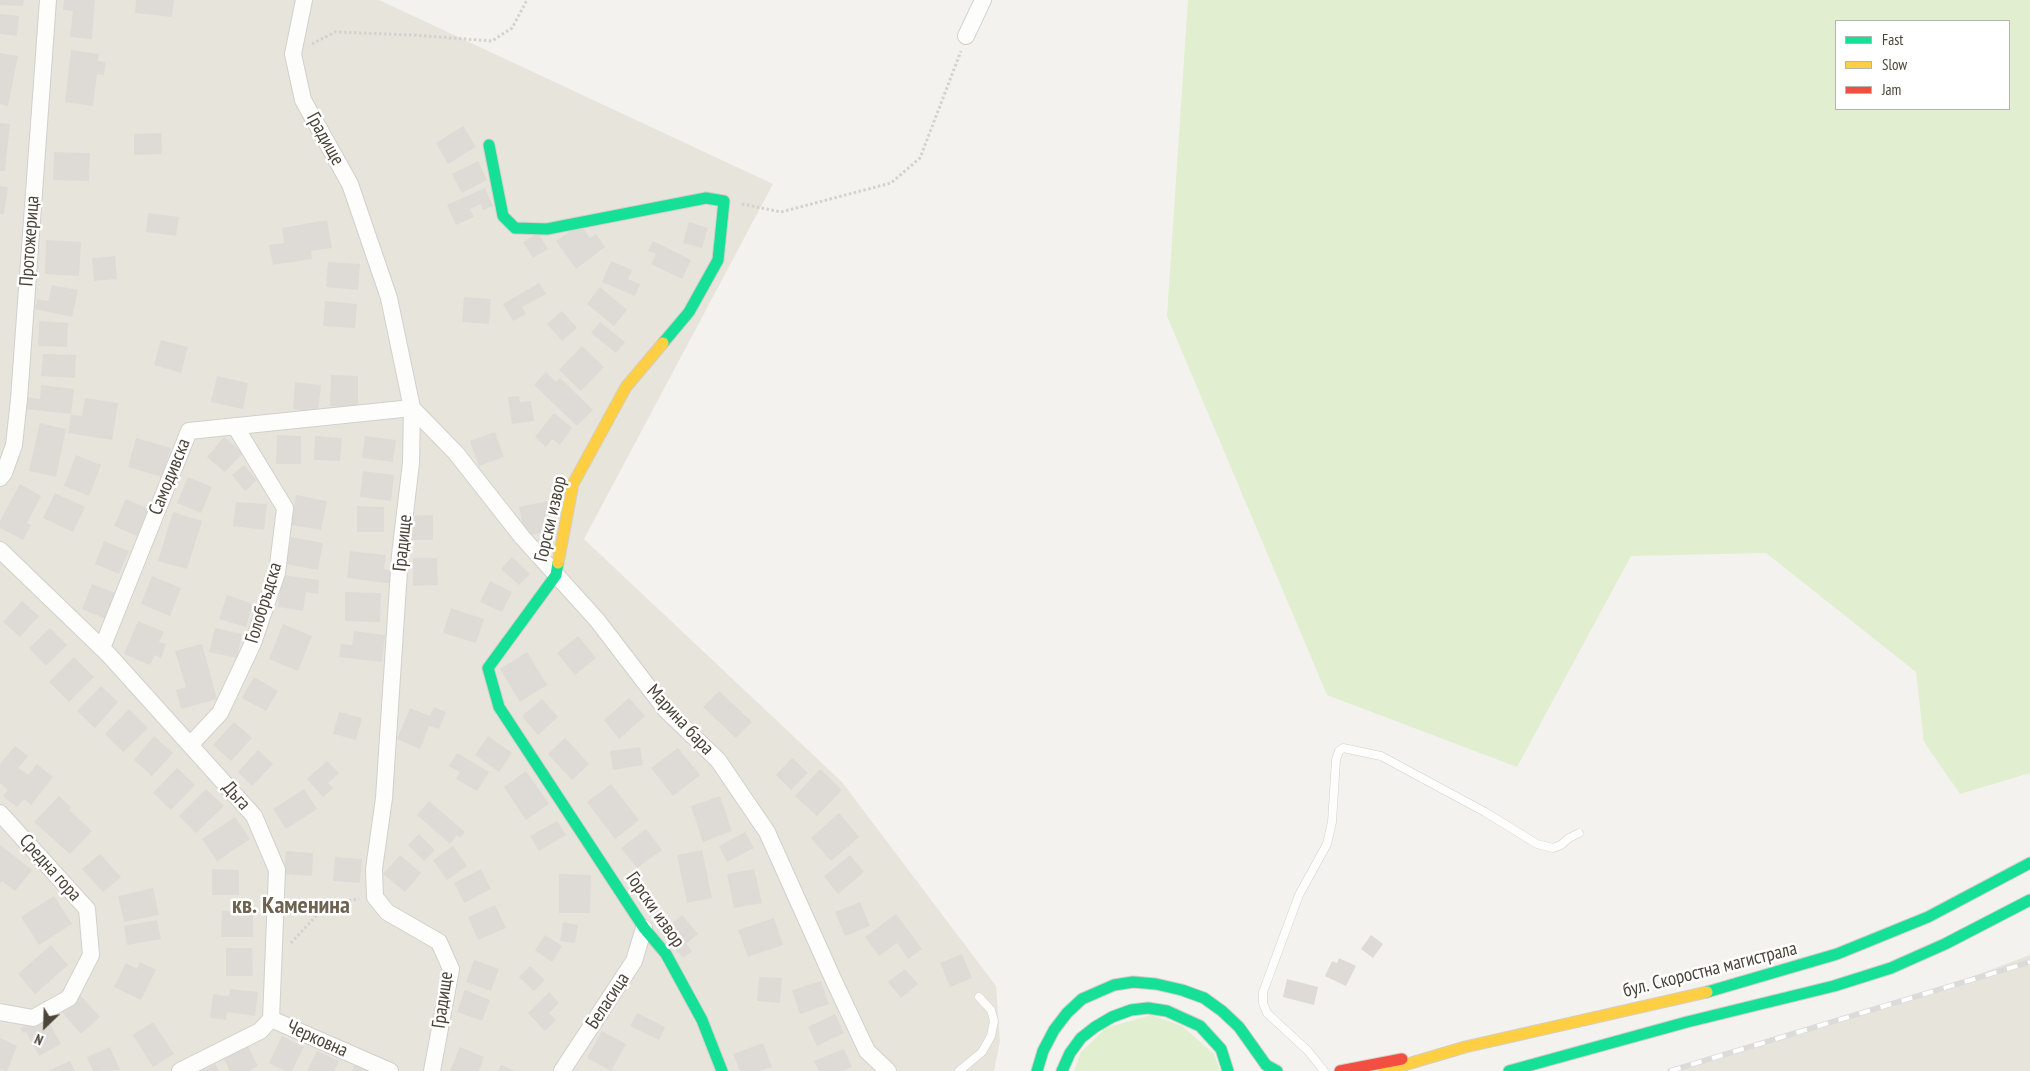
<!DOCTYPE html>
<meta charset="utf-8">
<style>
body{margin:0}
#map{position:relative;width:2030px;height:1071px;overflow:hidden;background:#f4f2ee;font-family:"PT Sans Narrow",sans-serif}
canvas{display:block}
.legend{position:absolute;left:1835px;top:20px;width:175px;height:90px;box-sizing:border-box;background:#fff;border:1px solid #b7b4b0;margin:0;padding:6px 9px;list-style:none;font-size:15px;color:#4b4439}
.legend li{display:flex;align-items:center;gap:10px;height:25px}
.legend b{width:25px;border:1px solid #b7b4b0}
.north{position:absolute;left:20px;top:1001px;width:50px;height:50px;-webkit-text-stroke:4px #fff;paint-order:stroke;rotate:204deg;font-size:14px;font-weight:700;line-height:20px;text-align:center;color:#4b4439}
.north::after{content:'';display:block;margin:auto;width:18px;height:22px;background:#4b4439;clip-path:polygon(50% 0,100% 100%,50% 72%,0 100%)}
</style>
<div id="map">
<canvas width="2030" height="1071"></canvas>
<ul class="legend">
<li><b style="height:6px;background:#16e098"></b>Fast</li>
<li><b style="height:6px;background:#ffcf43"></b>Slow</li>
<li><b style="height:6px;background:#f24e42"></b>Jam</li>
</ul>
<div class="north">N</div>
</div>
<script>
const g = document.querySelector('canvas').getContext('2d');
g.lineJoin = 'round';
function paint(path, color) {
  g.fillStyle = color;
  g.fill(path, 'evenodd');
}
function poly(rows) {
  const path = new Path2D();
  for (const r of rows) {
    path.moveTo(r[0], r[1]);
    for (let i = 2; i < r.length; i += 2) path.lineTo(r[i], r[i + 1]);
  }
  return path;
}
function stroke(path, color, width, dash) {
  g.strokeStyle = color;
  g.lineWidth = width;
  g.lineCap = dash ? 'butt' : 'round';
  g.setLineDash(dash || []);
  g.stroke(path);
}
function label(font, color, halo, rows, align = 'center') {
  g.font = font + ' "PT Sans Narrow",sans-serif';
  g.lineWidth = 5;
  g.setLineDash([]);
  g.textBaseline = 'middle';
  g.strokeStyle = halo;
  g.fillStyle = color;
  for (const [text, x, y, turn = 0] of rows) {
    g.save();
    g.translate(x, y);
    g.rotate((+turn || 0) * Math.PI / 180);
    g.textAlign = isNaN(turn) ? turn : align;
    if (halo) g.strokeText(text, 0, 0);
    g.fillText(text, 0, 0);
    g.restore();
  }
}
paint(poly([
 [0,0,379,0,773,184,584,539,842,782,996,986,1000,1041,994,1071,0,1071],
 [2030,955,2030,1071,1675,1071,1915,998]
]), '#e7e4dc');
paint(poly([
 [1188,0,2030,0,2030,773,1960,794,1924,742,1916,672,1766,553,1631,556,1517,767,1327,695,1167,316],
 [2009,21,2009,109,1836,109,1836,21],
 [1151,1015,1182,1026,1214,1054,1220,1071,1074,1071,1081,1052,1106,1028]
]), '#e1eecf');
paint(poly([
 [0,0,24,0,23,6,0,5],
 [64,0,95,0,92,39,70,37,73,11,63,10],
 [136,0,174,0,172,17,135,13],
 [0,14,19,16,17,36,0,34],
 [71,50,99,54,98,61,106,62,104,75,97,74,93,106,65,102],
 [0,53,18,56,8,106,0,104],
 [0,123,10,124,5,171,0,171],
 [463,126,476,147,448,164,436,143],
 [161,133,162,154,134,155,134,134],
 [54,152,90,153,89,181,53,180],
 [478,161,487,180,462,193,452,174],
 [0,186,8,187,4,214,0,214],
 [485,188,493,206,483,210,481,204,470,209,474,217,456,225,447,205],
 [148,213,179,217,176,236,146,232],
 [327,220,332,248,311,251,312,259,273,265,269,245,284,243,282,228],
 [689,222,708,228,702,248,683,243],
 [580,224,590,238,596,234,605,247,576,269,556,241],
 [538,233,548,249,533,258,523,242],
 [46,240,81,242,79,276,45,274],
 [653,241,691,260,682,279,651,264,656,254,648,251],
 [115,256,117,279,94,281,92,258],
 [611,261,632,270,628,279,640,284,635,296,602,282],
 [328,262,360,264,358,290,326,287],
 [539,283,546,294,522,307,526,314,513,321,503,304],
 [52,285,78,290,72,317,35,309,37,299,48,301],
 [600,287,627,310,614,326,587,304],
 [464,297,491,299,489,324,462,322],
 [325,301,357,304,355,328,323,326],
 [562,311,577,328,562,341,547,324],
 [39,321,68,323,67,347,38,346],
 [600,322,625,342,616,353,591,333],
 [161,340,188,347,181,373,154,365],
 [582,346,604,367,581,391,559,370],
 [43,354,76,355,75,378,41,376],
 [546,372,556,382,560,378,593,410,577,426,534,385],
 [331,375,358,376,358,407,330,406],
 [217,376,248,383,243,409,211,402],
 [295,382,321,385,318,412,293,409],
 [41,385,74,389,71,414,26,409,27,397,40,399],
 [519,396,520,402,531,401,534,421,512,424,508,397],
 [85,398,118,403,112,440,68,433,71,415,82,416],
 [554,413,572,428,560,445,552,439,546,447,535,437],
 [40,423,66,429,56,477,29,471],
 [495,432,504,457,479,466,470,441],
 [277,435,301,436,301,464,276,464],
 [315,436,342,438,340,461,314,460],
 [365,436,396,440,393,462,362,458],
 [224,437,243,453,225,472,207,457],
 [136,438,171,448,162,477,128,467],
 [76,455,101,465,89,496,64,486],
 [244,465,257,480,245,491,232,475],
 [363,471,394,475,391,501,360,497],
 [188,477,212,487,201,513,177,503],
 [20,484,41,496,27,523,31,525,23,540,0,528,0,521],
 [55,493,85,507,73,532,43,518],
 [296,495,327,501,321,530,291,525],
 [126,499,149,509,137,536,114,526],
 [547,501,554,530,525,536,519,507],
 [236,502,267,504,264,530,233,526],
 [357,506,384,507,384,532,357,532],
 [173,512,202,521,187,569,158,561],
 [433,515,433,540,409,540,408,516],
 [291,537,323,543,318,570,286,564],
 [104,541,129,551,119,574,95,564],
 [350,551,386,555,384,569,395,571,393,584,347,578],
 [512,557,530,574,519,585,501,569],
 [413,558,437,558,438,585,413,586],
 [283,575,319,580,318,594,306,592,303,611,278,607],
 [152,576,181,588,170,616,141,604],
 [490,581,512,592,502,612,480,602],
 [92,584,116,593,106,619,82,609],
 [345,592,381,593,380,622,345,621],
 [227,595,253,604,246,627,219,619],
 [22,601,39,616,20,637,3,622],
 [451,608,484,619,476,643,443,633],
 [138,621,164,632,159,642,166,644,161,658,155,655,150,665,124,654],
 [283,624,312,636,298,671,269,659],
 [50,628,67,645,46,666,29,648],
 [215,628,242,634,237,658,209,652],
 [354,631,385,635,382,662,339,657,341,644,352,645],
 [578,636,596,658,575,675,557,653],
 [202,644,217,699,181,709,176,690,186,687,175,651],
 [527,652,547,685,520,702,500,669],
 [74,657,94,677,69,702,49,682],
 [254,677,278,691,266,711,242,698],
 [101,686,118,702,95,728,77,711],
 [719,691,752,722,736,738,703,707],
 [629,698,645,716,619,739,604,720],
 [542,699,558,717,538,735,522,716],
 [434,707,446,712,439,729,429,726,420,749,397,739,410,708,430,716],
 [129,709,148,728,123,752,105,734],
 [339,712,362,718,356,740,333,734],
 [234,722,252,738,231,761,213,745],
 [154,736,173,753,152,776,134,760],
 [488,736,512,753,499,772,475,755],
 [565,738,589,764,572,780,548,754],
 [15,746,28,756,18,768,28,775,37,764,53,777,31,805,24,799,17,807,3,796,8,790,0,783,0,764],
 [640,747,643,765,613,770,610,751],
 [678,748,700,775,673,796,651,768],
 [258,750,273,764,252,786,238,772],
 [457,753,489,772,477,791,456,779,460,772,449,766],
 [792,758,808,773,791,790,776,775],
 [327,761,339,773,328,783,333,788,323,797,307,779],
 [177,768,195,785,171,810,153,793],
 [820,769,842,790,817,816,795,796],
 [526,771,549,804,526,820,504,787],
 [611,784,639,820,615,839,587,802],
 [206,789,224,806,196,833,179,816],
 [304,789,317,809,286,829,273,809],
 [59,796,71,807,69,810,92,831,70,854,34,822],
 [720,796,732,831,703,842,691,806],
 [429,801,465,832,460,838,457,835,450,844,417,815],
 [839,813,859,837,831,861,811,838],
 [235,817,250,839,217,861,202,839],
 [557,821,566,835,539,851,530,836],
 [646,829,662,850,637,868,621,848],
 [745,832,754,848,727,862,719,846],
 [419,834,435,850,424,861,408,845],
 [0,845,32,870,15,891,2,881,0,884],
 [453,846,467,866,447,880,433,860],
 [702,850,712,898,687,903,677,855],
 [286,851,313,853,312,876,284,874],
 [100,854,121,877,103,892,82,869],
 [400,855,421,873,405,892,383,874],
 [850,855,864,872,838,894,824,876],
 [335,857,362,859,360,883,333,881],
 [212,869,239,870,239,895,212,895],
 [481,869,491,889,464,903,454,883],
 [754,869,762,903,734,908,727,874],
 [559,874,591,875,590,913,559,913],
 [153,888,159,915,124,922,118,896],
 [54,896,72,924,39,945,21,917],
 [860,902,870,926,845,936,835,912],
 [495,905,506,928,478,940,468,917],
 [222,911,253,912,253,937,221,937],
 [896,914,922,949,908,959,897,943,879,956,865,937],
 [682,915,698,934,686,944,692,951,683,958,661,933],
 [774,918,783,945,748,957,738,930],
 [157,920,161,939,127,945,124,926],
 [563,922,578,925,575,943,560,941],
 [545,935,562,946,552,962,535,950],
 [1371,935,1383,944,1373,958,1361,949],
 [51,945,68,965,35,994,18,974],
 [226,948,252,948,253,976,226,976],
 [962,954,972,978,950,987,940,963],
 [1339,958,1356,966,1346,986,1325,976,1332,961,1337,963],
 [474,960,499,969,491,991,466,982],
 [140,962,156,970,141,1000,114,987,126,963,137,969],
 [530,966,545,980,534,991,519,977],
 [905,969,918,984,901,998,888,982],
 [759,977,782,978,780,1003,757,1001],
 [1287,979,1318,987,1314,1005,1283,997],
 [821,981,829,1004,800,1014,792,990],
 [230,989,258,992,255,1016,227,1012,226,1020,210,1018,213,994,229,996],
 [465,990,490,1000,482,1021,457,1012],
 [549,992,559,1003,549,1013,556,1020,545,1031,528,1013],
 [80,995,100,1017,81,1034,61,1011],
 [637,1013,665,1027,659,1040,630,1026],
 [835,1014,844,1033,817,1046,808,1027],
 [45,1015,61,1044,39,1056,26,1032,23,1033,20,1028],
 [153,1022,174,1054,153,1067,133,1035],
 [602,1031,626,1044,611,1071,587,1058],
 [282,1036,304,1047,292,1071,285,1071,269,1063],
 [0,1038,17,1046,7,1071,0,1069],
 [246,1043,258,1066,249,1071,230,1071,222,1056],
 [763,1043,772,1067,760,1071,740,1071,733,1054],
 [110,1047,120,1070,93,1071,87,1057],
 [460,1047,484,1057,479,1071,450,1071],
 [844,1049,852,1067,843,1071,819,1071,814,1061],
 [317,1051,339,1061,334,1071,307,1071],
 [70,1061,75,1071,48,1071],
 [355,1063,375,1071,352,1071],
 [215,1064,219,1071,201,1071],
 [501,1065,515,1071,498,1071]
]), '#dedbd6');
const lane = poly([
 [959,1071,982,1052,991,1036,994,1021,991,1010,979,997],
 [1324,1071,1308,1051,1267,1013,1263,1003,1263,992,1299,895,1327,844,1332,822,1336,760,1339,751,1343,748,1381,756,1485,812,1537,844,1553,848,1561,845,1569,838,1579,833]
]);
const street = poly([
 [304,0,293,54,303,100,350,184,389,298,412,408,411,463,400,555,384,798,374,869,375,897,387,912,439,942,451,969,432,1071],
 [966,36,983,0],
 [0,478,4,473,14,445,19,399,48,0],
 [0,550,108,654,254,816,277,870,271,1019,260,1031,180,1071],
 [102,648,189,431,412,408,456,453,522,537,597,620,666,710,718,760,767,832,834,981,867,1051,888,1071],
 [190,745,220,713,253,643,277,573,285,508,235,426],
 [0,813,87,909,91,955,69,998,33,1018,0,1012],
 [271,1019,390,1071],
 [562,1071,634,961,644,928]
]);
const fast = poly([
 [489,145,503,216,515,228,547,229,706,198,724,201,718,260,689,312,663,343],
 [558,563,556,575,488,668,499,707,644,928,666,954,702,1020,722,1071],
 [1707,992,1837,954,1928,917,2030,863],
 [1037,1071,1043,1051,1054,1030,1067,1013,1082,999,1114,985,1133,982,1156,984,1182,990,1204,998,1222,1011,1239,1027,1266,1065,1277,1071],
 [1062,1071,1070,1053,1081,1038,1095,1027,1112,1017,1131,1010,1148,1008,1167,1011,1200,1026,1221,1049,1228,1071],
 [1509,1071,1687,1022,1834,986,1891,968,1945,944,2030,900]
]);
const slow = poly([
 [558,563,573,484,626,387,663,343],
 [1384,1071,1465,1047,1707,992]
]);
const jam = poly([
 [1340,1071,1402,1059]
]);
stroke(lane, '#d2d0cb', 9);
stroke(street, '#d2d0cb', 18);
stroke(fast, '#d3cfc5', 13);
stroke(slow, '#d3cfc5', 13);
stroke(jam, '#d3cfc5', 13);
stroke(poly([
 [312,44,335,32,413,35,492,41,512,28,527,0],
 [742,204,781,212,891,183,920,158,961,51],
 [291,943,327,904,359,899]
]), '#d3d2cc', 3, [2.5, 2.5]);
stroke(lane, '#fdfdfc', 8);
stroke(street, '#fdfdfc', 16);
stroke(fast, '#16e098', 11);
stroke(slow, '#ffcf43', 11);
stroke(jam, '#f24e42', 11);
const rail = poly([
 [1670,1071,2030,962]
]);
stroke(rail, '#dbdbda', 5.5);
stroke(rail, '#fff', 4, [11]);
label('19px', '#4b4439', '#fff', [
 ["Градище",325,139,61],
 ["Протожерица",30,241,-86],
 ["Самодивска",170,477,-68],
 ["Горски извор",551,519,-77],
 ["Градище",403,543,-84],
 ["Голобръдска",264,603,-73],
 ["Марина бара",680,720,47],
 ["Дъга",236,796,48],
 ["Средна гора",50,868,48],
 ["Горски извор",655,910,55],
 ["бул. Скоростна магистрала",1710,970,-14],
 ["Градище",443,1000,-82],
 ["Беласица",608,1001,-57],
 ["Черковна",317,1039,24]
]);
label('bold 24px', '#6e6250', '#fff', [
 ["кв. Каменина",291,906]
]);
</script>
